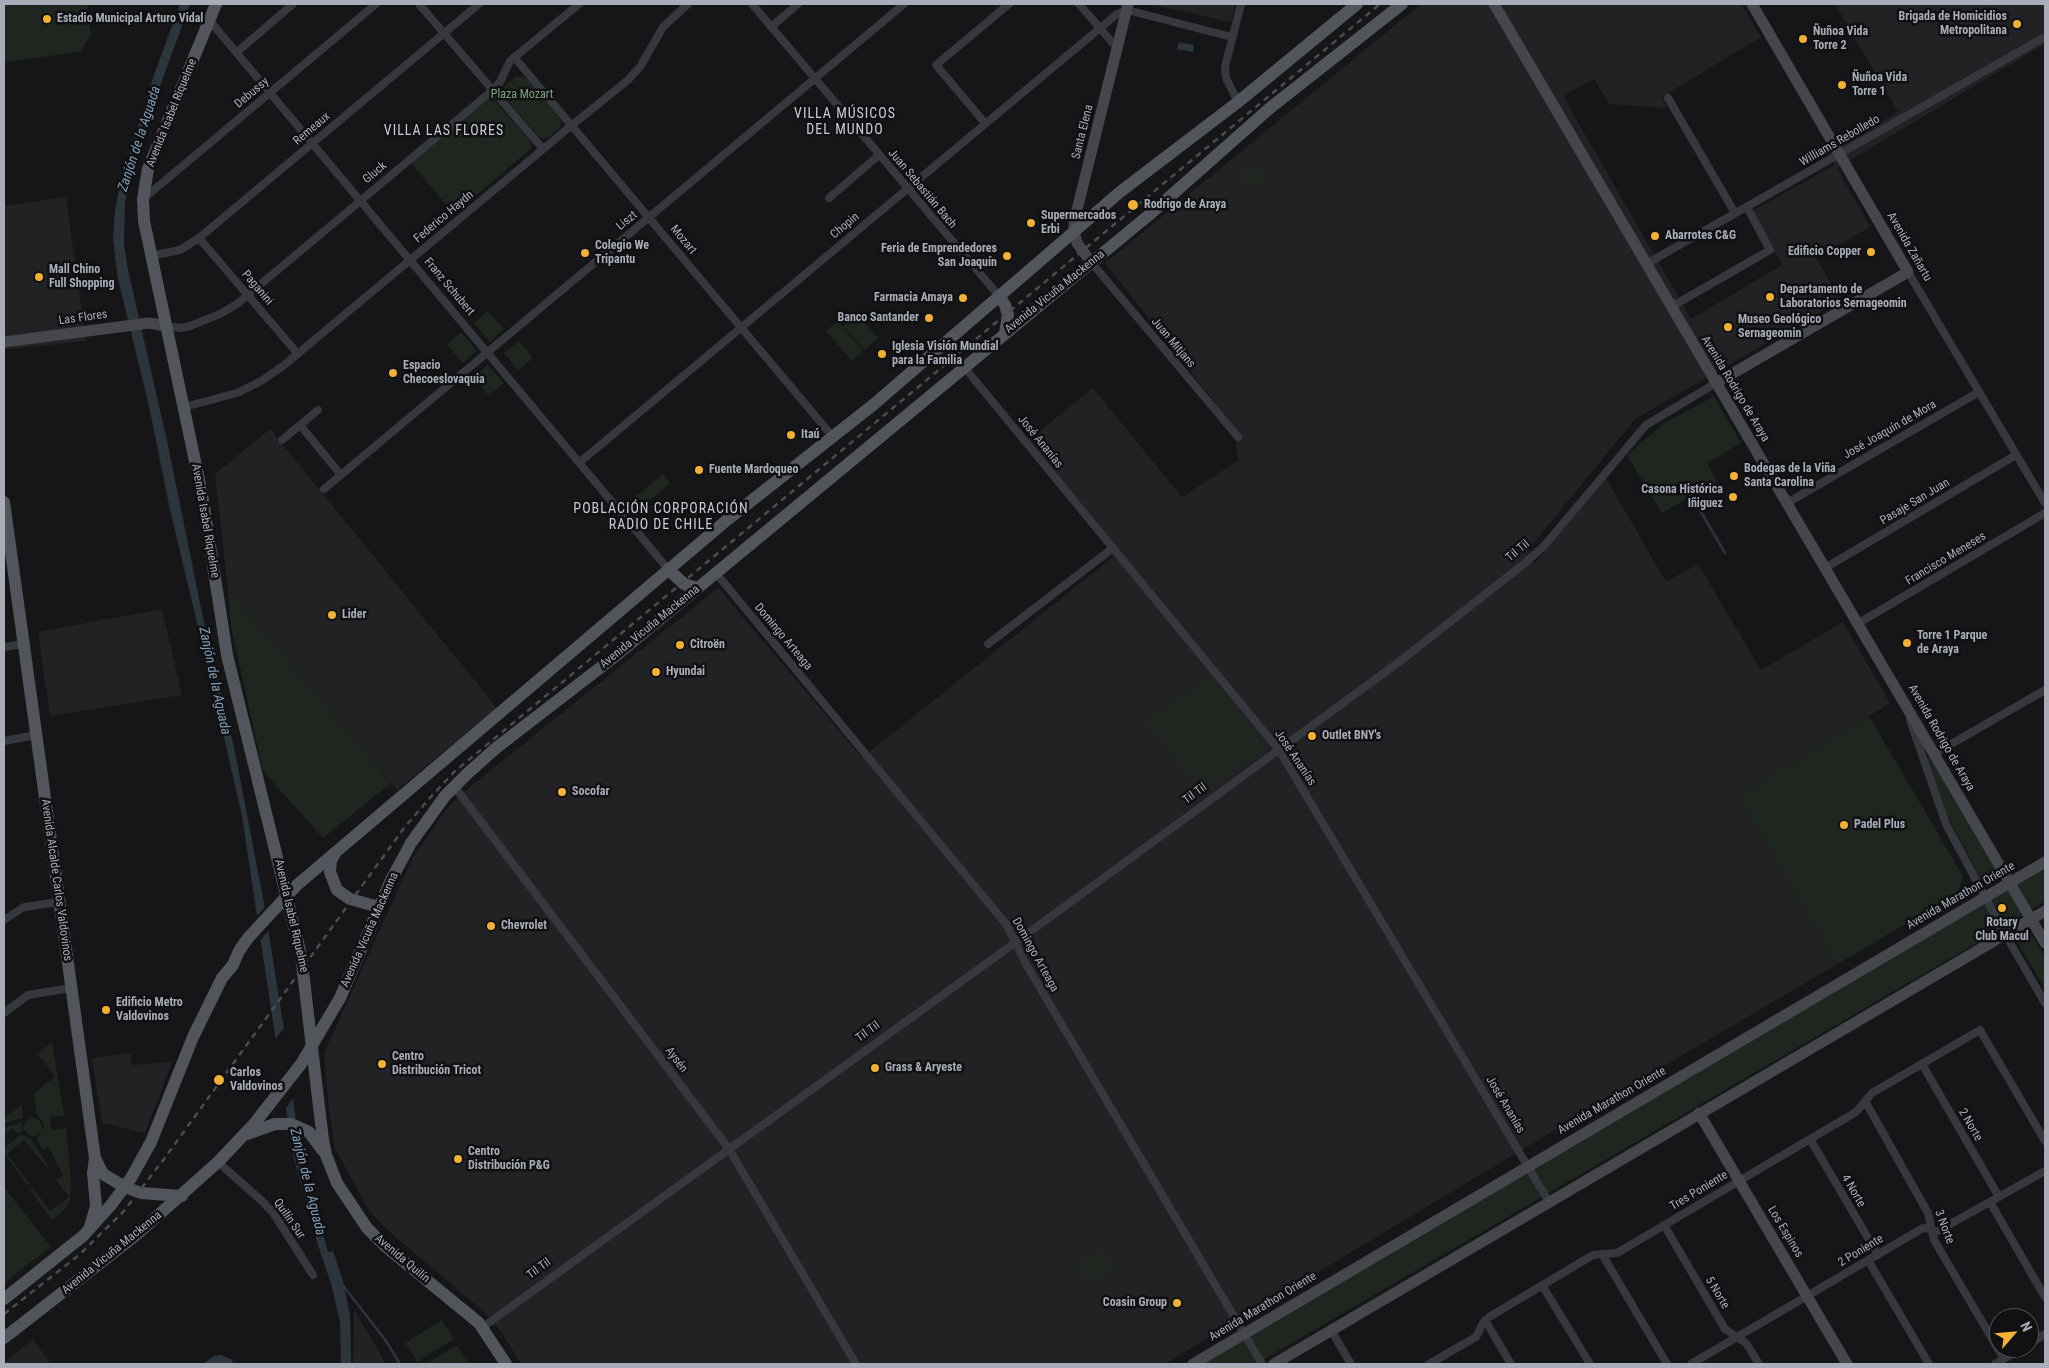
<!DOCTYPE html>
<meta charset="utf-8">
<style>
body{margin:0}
#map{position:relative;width:2049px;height:1368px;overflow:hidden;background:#161618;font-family:"Roboto Condensed",sans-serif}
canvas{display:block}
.frame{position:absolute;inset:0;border:5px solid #a8adb8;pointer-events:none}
.north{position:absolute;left:1989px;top:1308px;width:50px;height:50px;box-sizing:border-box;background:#111113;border:1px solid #4d4f55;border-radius:50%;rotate:63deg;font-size:14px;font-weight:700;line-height:20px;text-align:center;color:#a8adb8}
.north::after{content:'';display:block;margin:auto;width:18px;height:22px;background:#f2b134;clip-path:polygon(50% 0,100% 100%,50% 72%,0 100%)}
</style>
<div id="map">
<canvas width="2049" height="1368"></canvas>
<div class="frame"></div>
<div class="north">N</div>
</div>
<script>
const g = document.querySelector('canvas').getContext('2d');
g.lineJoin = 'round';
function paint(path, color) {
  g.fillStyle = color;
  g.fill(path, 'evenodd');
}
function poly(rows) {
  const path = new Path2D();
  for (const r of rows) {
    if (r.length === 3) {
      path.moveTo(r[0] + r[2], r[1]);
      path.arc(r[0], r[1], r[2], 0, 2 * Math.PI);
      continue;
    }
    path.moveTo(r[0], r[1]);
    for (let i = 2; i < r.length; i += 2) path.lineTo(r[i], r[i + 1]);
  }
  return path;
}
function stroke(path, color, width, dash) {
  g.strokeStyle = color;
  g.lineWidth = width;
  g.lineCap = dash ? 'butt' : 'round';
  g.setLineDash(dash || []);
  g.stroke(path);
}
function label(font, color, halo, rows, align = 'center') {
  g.font = font + ' "Roboto Condensed",sans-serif';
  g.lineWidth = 5;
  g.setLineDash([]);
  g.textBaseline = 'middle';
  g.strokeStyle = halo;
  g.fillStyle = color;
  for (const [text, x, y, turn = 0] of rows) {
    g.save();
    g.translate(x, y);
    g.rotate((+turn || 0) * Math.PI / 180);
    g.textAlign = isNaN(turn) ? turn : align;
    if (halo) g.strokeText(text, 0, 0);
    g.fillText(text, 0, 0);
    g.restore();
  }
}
paint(poly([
 [1149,4,1235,4,1231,22],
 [1421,4,1741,4,1761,37,1662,97,1667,108,1609,104,1594,79,1563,96,1691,319,1782,265,1752,211,1835,165,1829,153,1898,112,1835,4,2045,4,2045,44,1837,168,1870,227,1816,258,1841,300,1635,419,1528,550,1535,563,1606,478,1666,582,1698,564,1761,670,1843,622,1890,703,1738,796,1836,965,1543,1137,1165,1364,521,1364,502,1333,483,1311,392,1234,370,1212,335,1149,329,1110,324,1053,413,857,448,807,465,791,718,588,862,758,1114,556,1027,441,1093,388,1182,497,1239,460,1232,424,1105,263],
 [66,197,86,341,4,350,4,206],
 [270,429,497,708,397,790,228,589,215,474],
 [162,609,182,695,50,716,38,632],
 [130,1053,132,1065,172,1062,145,1133,102,1123,92,1058],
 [354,1310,376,1346,385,1364,353,1364],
 [33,1339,51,1364,4,1364,4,1363]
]), '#222225');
paint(poly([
 [4,4,87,4,91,35,80,52,4,62],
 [516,76,524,77,529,81,561,120,560,128,548,138,543,139,538,136,504,96,503,88],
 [489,99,495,101,531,142,532,148,454,214,411,163],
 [1251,177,10],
 [488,311,504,329,490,342,474,323],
 [857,314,878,338,864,350,843,326],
 [838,321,863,351,852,361,826,331],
 [461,332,477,351,463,363,447,345],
 [519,341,533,358,518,370,504,353],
 [488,365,504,383,489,396,473,377],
 [1714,396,1741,443,1707,463,1717,482,1662,513,1627,455,1663,424],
 [663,474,670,483,641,508,633,499],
 [228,589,391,783,323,838,263,771,231,626],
 [1209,676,1260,739,1261,752,1203,790,1146,721],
 [1869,716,1963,876,1958,893,1836,965,1738,796],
 [1930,757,2001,876,2000,880,1987,887,1985,886,1946,813,1926,759],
 [2045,866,2045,901,1997,931,1256,1364,1200,1364],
 [2029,930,2045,958,2045,989,2015,938],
 [52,1042,64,1115,50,1117,51,1130,66,1128,71,1181,70,1200,68,1206,52,1220,30,1190,33,1188,50,1211,69,1197,56,1180,63,1176,49,1147,42,1149,37,1139,44,1126,42,1120,37,1116,34,1094,55,1076,38,1054],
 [22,1104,23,1118,4,1123,4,1118],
 [33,1127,9],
 [22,1122,23,1130,18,1134,13,1128,4,1134,4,1128],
 [22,1134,32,1140,49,1168,48,1169,24,1140,7,1154,29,1183,27,1185,5,1155,4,1156,4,1147],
 [4,1187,51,1247,4,1283],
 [1102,1251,1112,1269,1087,1283,1077,1265],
 [442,1320,454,1339,417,1362,405,1343],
 [457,1345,469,1364,426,1364]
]), '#1e261f');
paint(poly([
 [180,4,190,4,148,119,131,171,125,203,124,244,128,270,168,445,203,618,234,747,264,903,284,1029,296,1122,305,1171,328,1252,333,1251,343,1281,350,1315,351,1364,341,1364,340,1323,332,1287,317,1242,293,1155,242,816,213,689,170,510,149,406,118,279,115,257,113,238,115,210,121,180,154,75],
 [1179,42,1194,45,1193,52,1177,49],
 [220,1355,231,1359,234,1364,203,1364,214,1356]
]), '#2c353c');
paint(poly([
 [267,905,270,929,258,943,254,919],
 [286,1025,294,1097,284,1111,274,1041]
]), '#161618');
stroke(poly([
 [1689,491,1725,553],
 [342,1284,386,1341,400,1364]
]), '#2c353c', 2.5);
stroke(poly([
 [419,4,543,149],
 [752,4,999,296],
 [1079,4,1118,49],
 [210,21,668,569],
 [771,27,798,4],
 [237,52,293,4],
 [514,57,833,437],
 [1668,98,1735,213],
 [1238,102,1226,78,1225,67,1241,4],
 [985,123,936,65,1009,4],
 [829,198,879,155],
 [143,199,376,4],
 [199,238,298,354],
 [151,256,180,250,199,238,479,4],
 [1091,262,1238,437],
 [1646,264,2045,37],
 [1908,272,2045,503],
 [1671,307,1770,250,1747,207],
 [166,326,180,328,190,326,220,314,237,304,493,90,500,82,510,61,579,4],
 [964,367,1279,750,1549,1202],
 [184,407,237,393,261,381,283,366,566,130,628,80,640,67,663,27,688,4],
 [300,425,341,475],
 [282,440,318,410],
 [580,462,1117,14,1127,10,1232,37],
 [324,489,904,4],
 [1787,503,1979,392],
 [1825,568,2016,455],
 [716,573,1006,924,1026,964,1262,1364],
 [1857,624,2045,513],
 [988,644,1113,548],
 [4,647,24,644],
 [1910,720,1946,824,2005,934,2045,1003],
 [4,741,36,735],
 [1934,754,2045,690],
 [454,786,729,1149,856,1364],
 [4,920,24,907,59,902],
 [4,1013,28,995,71,988],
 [1922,1064,1999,1197],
 [1865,1101,1928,1213,1934,1240,2004,1359],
 [1810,1139,1878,1255],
 [218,1162,262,1201,274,1214,313,1275],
 [1990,1202,2045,1297],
 [1664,1225,1725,1329,1746,1343,1759,1364],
 [1602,1254,1667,1364],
 [1868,1260,1929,1364],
 [1542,1285,1590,1364],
 [1485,1320,1511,1364],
 [483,1327,1016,942,1399,662,1525,563,1544,546,1646,425,1716,383],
 [1331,1330,1351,1364],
 [2029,1344,2045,1334],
 [1429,1364,1476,1337,1483,1323,1489,1317,1593,1255,1617,1253,1856,1112,1872,1093,1980,1030,2045,1141],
 [1691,1364,1923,1228,1931,1229,1936,1232,2045,1171],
 [1995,1364,2022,1348]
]), '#37383d', 8);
stroke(poly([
 [1494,4,2045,943],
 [1091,262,1077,243,1074,231,1074,222,1128,4],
 [4,342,149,323,166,326],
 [1716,383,1908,272,1752,4],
 [1699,1113,1847,1364],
 [1193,1364,2045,862],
 [1274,1364,2045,911]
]), '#45474d', 11);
stroke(poly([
 [216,4,148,169,143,199,144,221,202,494,227,655,301,955,323,1140,326,1155,337,1183,367,1228,385,1246,479,1323,506,1364],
 [999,296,1005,305,1008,315,1005,333],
 [4,502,95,1158,103,1174,125,1187,141,1193,182,1196],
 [668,569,684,584,697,588],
 [336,852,331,860,330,872,337,890,350,899,379,907],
 [247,1134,275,1124,291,1124,309,1132,323,1151],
 [90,1227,96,1206,93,1173,95,1158],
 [4,1299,83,1236,111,1205,131,1178,151,1142,193,1037,222,978,233,965,239,951,248,938,297,885,727,520,873,405,1120,192,1238,102,1357,4],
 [4,1338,136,1235,218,1162,254,1124,301,1064,340,998,391,880,411,843,445,796,467,774,496,748,618,654,1149,215,1270,108,1402,4]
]), '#53555c', 12);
stroke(poly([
 [4,1314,79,1255,123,1212,164,1159,404,828,428,800,454,772,1380,4]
]), '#4a4c52', 2.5, [6, 5]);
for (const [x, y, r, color] of [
 [47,19,5,"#f2b134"],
 [2017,24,5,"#f2b134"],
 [1803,39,5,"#f2b134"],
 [1842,85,5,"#f2b134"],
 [1133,205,6,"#f2b134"],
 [1031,223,5,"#f2b134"],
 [1655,236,5,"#f2b134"],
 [1871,252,5,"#f2b134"],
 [585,253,5,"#f2b134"],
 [1007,256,5,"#f2b134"],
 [39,277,5,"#f2b134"],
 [1770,297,5,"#f2b134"],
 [963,298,5,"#f2b134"],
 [929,318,5,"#f2b134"],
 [1728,327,5,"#f2b134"],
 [882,354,5,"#f2b134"],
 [393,373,5,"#f2b134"],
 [791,435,5,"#f2b134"],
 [699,470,5,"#f2b134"],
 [1734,476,5,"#f2b134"],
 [1733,497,5,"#f2b134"],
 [332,615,5,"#f2b134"],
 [1907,643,5,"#f2b134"],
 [680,645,5,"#f2b134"],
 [656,672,5,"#f2b134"],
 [1312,736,5,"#f2b134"],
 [562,792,5,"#f2b134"],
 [1844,825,5,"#f2b134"],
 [2002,908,5,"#f2b134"],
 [491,926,5,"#f2b134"],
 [106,1010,5,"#f2b134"],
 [382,1064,5,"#f2b134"],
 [875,1068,5,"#f2b134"],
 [219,1080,6,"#f2b134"],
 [458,1159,5,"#f2b134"],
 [1177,1303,5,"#f2b134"]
]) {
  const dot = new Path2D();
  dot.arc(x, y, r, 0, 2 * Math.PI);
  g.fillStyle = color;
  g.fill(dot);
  stroke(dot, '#111113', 2);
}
label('bold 12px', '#a8adb8', '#111113', [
 ["Brigada de Homicidios",2007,17,"right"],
 ["Metropolitana",2007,31,"right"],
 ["Estadio Municipal Arturo Vidal",57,19],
 ["Ñuñoa Vida",1813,32],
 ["Torre 2",1813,46],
 ["Ñuñoa Vida",1852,78],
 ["Torre 1",1852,92],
 ["Rodrigo de Araya",1144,205],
 ["Supermercados",1041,216],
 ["Erbi",1041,230],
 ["Abarrotes C&G",1665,236],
 ["Colegio We",595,246],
 ["Tripantu",595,260],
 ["Feria de Emprendedores",997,249,"right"],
 ["San Joaquín",997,263,"right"],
 ["Edificio Copper",1861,252,"right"],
 ["Mall Chino",49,270],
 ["Full Shopping",49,284],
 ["Departamento de",1780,290],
 ["Laboratorios Sernageomin",1780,304],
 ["Farmacia Amaya",953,298,"right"],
 ["Banco Santander",919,318,"right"],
 ["Museo Geológico",1738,320],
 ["Sernageomin",1738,334],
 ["Iglesia Visión Mundial",892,347],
 ["para la Familia",892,361],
 ["Espacio",403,366],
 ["Checoeslovaquia",403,380],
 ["Itaú",801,435],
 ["Bodegas de la Viña",1744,469],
 ["Santa Carolina",1744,483],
 ["Fuente Mardoqueo",709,470],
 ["Casona Histórica",1723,490,"right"],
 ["Iñiguez",1723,504,"right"],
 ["Lider",342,615],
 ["Torre 1 Parque",1917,636],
 ["de Araya",1917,650],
 ["Citroën",690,645],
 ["Hyundai",666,672],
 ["Outlet BNY's",1322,736],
 ["Socofar",572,792],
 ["Padel Plus",1854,825],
 ["Rotary",2002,923,"center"],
 ["Club Macul",2002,937,"center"],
 ["Chevrolet",501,926],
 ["Edificio Metro",116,1003],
 ["Valdovinos",116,1017],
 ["Centro",392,1057],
 ["Distribución Tricot",392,1071],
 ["Grass & Aryeste",885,1068],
 ["Carlos",230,1073],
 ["Valdovinos",230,1087],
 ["Centro",468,1152],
 ["Distribución P&G",468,1166],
 ["Coasin Group",1167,1303,"right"]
], 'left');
label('12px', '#a8adb8', '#111113', [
 ["Debussy",252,93,-40],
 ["Avenida Isabel Riquelme",172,113,-68],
 ["Remeaux",312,129,-40],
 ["Santa Elena",1083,132,-76],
 ["Williams Rebolledo",1840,141,-30],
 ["Gluck",375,173,-40],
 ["Juan Sebastián Bach",922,189,50],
 ["Federico Haydn",444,217,-40],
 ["Liszt",627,221,-40],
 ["Chopin",845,226,-40],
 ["Mozart",683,240,50],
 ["Avenida Zañartu",1909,247,60],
 ["Franz Schubert",449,287,50],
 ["Paganini",257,288,50],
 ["Avenida Vicuña Mackenna",1055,292,-39],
 ["Las Flores",83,318,-8],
 ["Juan Mitjans",1173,343,50],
 ["Avenida Rodrigo de Araya",1735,389,59],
 ["José Joaquín de Mora",1890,430,-30],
 ["José Ananías",1040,442,51],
 ["Pasaje San Juan",1915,502,-31],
 ["Avenida Isabel Riquelme",205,521,80],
 ["Til Til",1518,551,-40],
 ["Francisco Meneses",1946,559,-31],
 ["Avenida Vicuña Mackenna",650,627,-39],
 ["Domingo Arteaga",783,637,50],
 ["Avenida Rodrigo de Araya",1941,738,60],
 ["José Ananías",1295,758,56],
 ["Til Til",1195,794,-36],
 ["Avenida Alcalde Carlos Valdovinos",56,880,82],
 ["Avenida Marathon Oriente",1961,896,-30],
 ["Avenida Isabel Riquelme",291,916,77],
 ["Avenida Vicuña Mackenna",370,930,-66],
 ["Domingo Arteaga",1035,955,61],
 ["Til Til",868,1032,-36],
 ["Aysén",676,1060,53],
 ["Avenida Marathon Oriente",1612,1101,-30],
 ["José Ananías",1505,1105,59],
 ["2 Norte",1970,1125,60],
 ["Tres Poniente",1699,1191,-31],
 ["4 Norte",1853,1191,60],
 ["Quilín Sur",289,1219,55],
 ["3 Norte",1944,1227,69],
 ["Los Espinos",1785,1232,59],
 ["2 Poniente",1861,1251,-31],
 ["Avenida Vicuña Mackenna",112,1253,-39],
 ["Avenida Quilín",402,1259,40],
 ["Til Til",539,1269,-36],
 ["5 Norte",1717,1293,59],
 ["Avenida Marathon Oriente",1263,1307,-31]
]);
label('12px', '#7fa381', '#111113', [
 ["Plaza Mozart",522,95]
]);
g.letterSpacing = '1px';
label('14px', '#c9ccd4', '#111113', [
 ["VILLA MÚSICOS",845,114],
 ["DEL MUNDO",845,130],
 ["VILLA LAS FLORES",444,131],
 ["POBLACIÓN CORPORACIÓN",661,509],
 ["RADIO DE CHILE",661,525]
]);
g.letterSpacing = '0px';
label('italic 14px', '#7f9bb3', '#111113', [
 ["Zanjón de la Aguada",140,139,-72],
 ["Zanjón de la Aguada",214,681,78],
 ["Zanjón de la Aguada",307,1182,76]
]);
</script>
